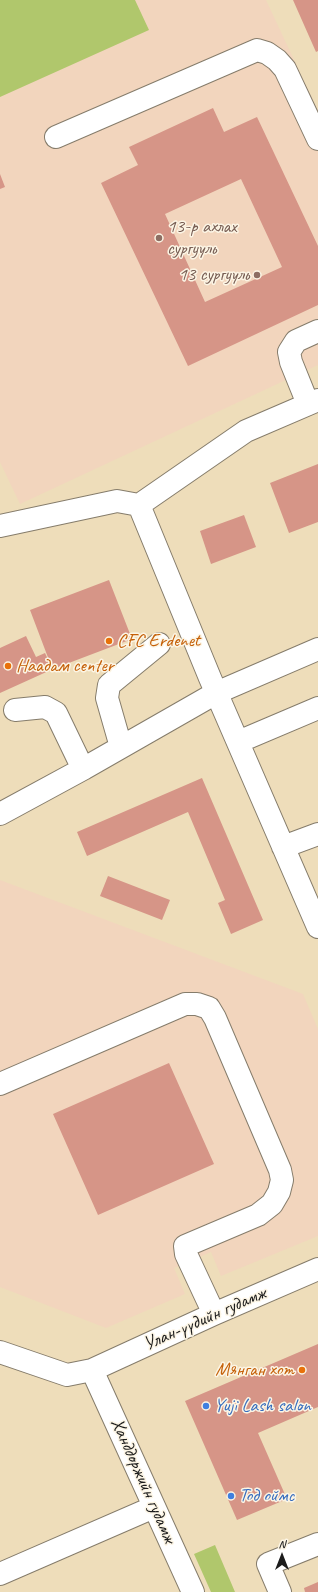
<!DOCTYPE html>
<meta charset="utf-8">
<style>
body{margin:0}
#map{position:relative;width:318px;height:1592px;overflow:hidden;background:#eeddba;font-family:Caveat,sans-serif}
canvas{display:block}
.north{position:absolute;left:262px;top:1536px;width:40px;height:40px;-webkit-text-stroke:3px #fcf5e5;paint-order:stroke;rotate:0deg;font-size:11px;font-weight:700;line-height:16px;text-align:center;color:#1c1c1c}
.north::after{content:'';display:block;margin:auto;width:14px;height:18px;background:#1c1c1c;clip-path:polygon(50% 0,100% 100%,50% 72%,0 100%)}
</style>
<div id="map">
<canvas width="318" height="1592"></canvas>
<div class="north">N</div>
</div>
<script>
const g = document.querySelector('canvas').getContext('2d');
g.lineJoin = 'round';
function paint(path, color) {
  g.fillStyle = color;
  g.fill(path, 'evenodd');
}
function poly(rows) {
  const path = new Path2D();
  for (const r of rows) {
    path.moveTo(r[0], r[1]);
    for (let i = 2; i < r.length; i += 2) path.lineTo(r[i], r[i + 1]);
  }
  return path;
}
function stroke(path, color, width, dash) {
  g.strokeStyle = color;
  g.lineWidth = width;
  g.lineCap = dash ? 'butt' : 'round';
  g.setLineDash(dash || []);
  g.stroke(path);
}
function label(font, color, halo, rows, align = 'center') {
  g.font = font + ' Caveat,sans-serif';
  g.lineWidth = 3;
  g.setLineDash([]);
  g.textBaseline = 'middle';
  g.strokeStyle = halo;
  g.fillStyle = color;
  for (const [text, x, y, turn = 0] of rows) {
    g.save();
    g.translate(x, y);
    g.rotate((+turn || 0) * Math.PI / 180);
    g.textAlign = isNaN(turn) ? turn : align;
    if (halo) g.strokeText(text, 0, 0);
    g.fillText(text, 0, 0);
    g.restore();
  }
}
paint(poly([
 [0,0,266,0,318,111,318,365,20,504,0,462],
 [0,880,303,994,318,1029,318,1236,221,1276,211,1252,174,1268,185,1294,106,1328,0,1287]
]), '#f2d5bd');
paint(poly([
 [0,0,135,0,149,30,0,97],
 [215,1545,235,1592,211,1592,194,1554]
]), '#b0c76c');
paint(poly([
 [293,0,318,0,318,51,316,52],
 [213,108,224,132,257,117,318,246,318,305,188,366,101,183,138,165,129,147],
 [241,179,282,267,205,302,165,214],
 [0,174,5,187,0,189],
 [318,464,318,522,289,533,270,483],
 [244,515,256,547,211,564,200,531],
 [109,580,132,639,53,669,0,693,0,648,26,636,36,657,45,653,52,668,30,610],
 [202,778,263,920,231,934,218,903,225,900,188,812,87,856,77,832],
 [108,876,170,900,162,920,100,896],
 [169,1063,214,1164,98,1215,53,1114],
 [318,1344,318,1407,258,1433,287,1499,237,1520,185,1401],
 [318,1582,318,1592,305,1592,304,1588]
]), '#d69587');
const minor = poly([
 [56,137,257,50,267,53,277,60,285,69,318,139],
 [308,404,291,362,289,352,296,341,318,331],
 [139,505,246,431,318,400],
 [0,526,117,501,139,505,210,678,318,927],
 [15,710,45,707,56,713,83,769],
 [238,742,318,708],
 [121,747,107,698,109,685,159,644],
 [0,814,83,769,216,693,318,649],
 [283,847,318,834],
 [0,1084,185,1004,197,1004,209,1008,215,1018,280,1170,282,1180,279,1192,272,1204,258,1215,185,1246,186,1254,214,1314],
 [0,1352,67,1375,92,1370,214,1314,318,1269],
 [92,1370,193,1592],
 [0,1574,154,1507],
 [280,1592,268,1564,318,1544]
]);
stroke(minor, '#857c6b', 24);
stroke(minor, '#fff', 22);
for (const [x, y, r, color] of [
 [159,238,4,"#8d6e63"],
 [257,275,4,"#8d6e63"],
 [109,641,4,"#e8710a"],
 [8,666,4,"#e8710a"],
 [302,1370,4,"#e8710a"],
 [206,1406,4,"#3f7fe0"],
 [231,1496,4,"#3f7fe0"]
]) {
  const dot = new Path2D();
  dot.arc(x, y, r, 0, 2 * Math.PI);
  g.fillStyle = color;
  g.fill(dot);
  stroke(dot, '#fcf5e5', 1.5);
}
label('19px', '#785e54', '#fcf5e5', [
 ["13-р ахлах",167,227],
 ["сургууль",167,249],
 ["13 сургууль",249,275,"right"]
], 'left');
label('19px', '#c56008', '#fcf5e5', [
 ["CFC Erdenet",117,641],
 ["Наадам center",16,666],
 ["Мянган хот",294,1370,"right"]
], 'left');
label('19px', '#1c1c1c', '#fcf5e5', [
 ["Улан-үүдийн гудамж",205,1319,-24],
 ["Ханддоржийн гудамж",143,1481,66]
]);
label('19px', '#366cbe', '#fcf5e5', [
 ["Yuji Lash salon",214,1406],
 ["Тод оймс",239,1496]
], 'left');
</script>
